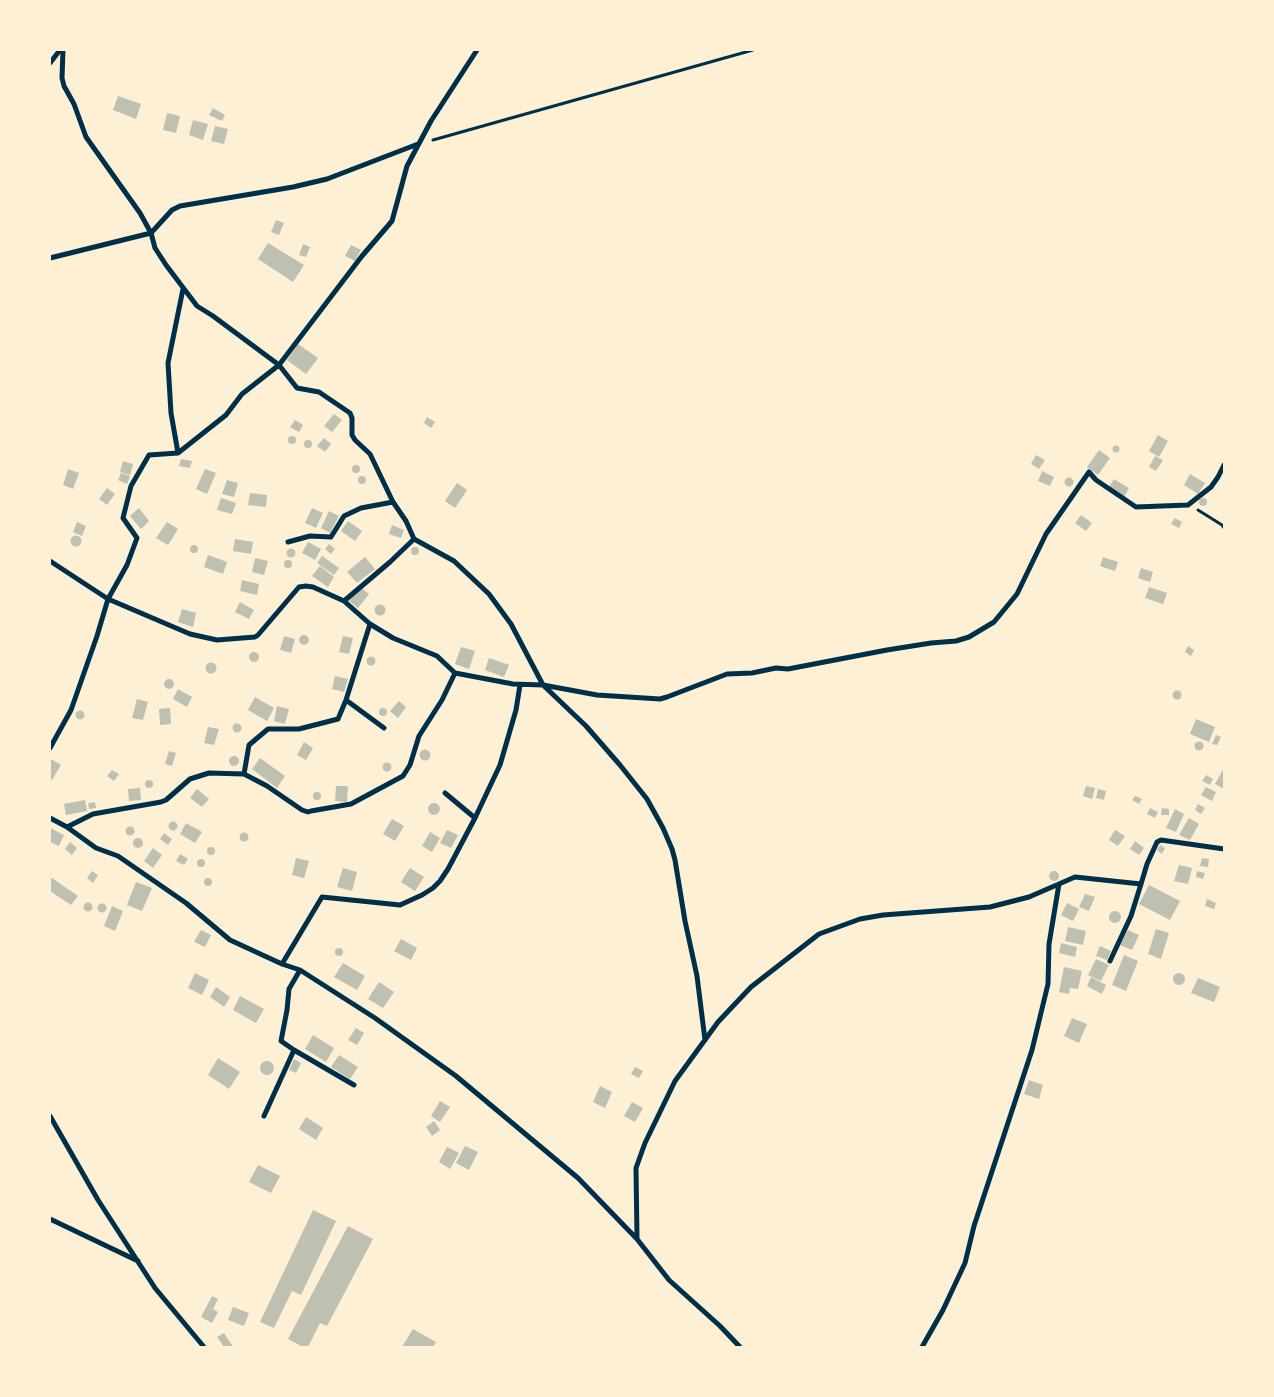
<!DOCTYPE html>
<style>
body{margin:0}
#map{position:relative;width:1274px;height:1397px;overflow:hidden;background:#fdf0d5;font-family:"Space Grotesk",sans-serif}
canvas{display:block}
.frame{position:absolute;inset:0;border:51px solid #fdf0d5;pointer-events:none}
</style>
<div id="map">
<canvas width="1274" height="1397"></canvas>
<div class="frame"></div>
</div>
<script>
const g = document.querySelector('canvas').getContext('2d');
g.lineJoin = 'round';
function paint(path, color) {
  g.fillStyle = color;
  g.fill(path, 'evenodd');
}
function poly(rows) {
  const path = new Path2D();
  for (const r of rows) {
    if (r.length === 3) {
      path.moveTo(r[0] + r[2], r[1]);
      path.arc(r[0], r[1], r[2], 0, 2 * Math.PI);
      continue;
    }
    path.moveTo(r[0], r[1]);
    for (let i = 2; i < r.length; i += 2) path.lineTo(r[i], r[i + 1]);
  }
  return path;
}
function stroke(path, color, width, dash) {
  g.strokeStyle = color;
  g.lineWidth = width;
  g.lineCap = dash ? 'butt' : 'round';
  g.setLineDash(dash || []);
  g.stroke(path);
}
paint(poly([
 [118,96,141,104,136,119,113,110],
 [213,108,225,115,222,121,209,115],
 [167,113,180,116,176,133,163,130],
 [193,120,208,124,203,140,189,135],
 [215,126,228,129,224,144,211,141],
 [276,220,284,223,279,235,271,232],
 [268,243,304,265,293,282,258,259],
 [303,244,310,247,306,257,299,255],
 [351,245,361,250,355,261,345,256],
 [298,344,318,358,306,374,287,360],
 [334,414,342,420,332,432,324,426],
 [427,417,435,422,431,428,424,423],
 [295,420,303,425,299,432,290,427],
 [1158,435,1168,441,1159,457,1149,451],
 [292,440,4],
 [324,438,331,444,325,452,317,446],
 [308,444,4],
 [1116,449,3.5],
 [1099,450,1110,458,1098,475,1087,467],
 [1036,455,1045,460,1039,469,1031,464],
 [1155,456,1163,460,1156,471,1149,467],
 [181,459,192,461,190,468,179,466],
 [123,461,133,464,130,475,120,472],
 [356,469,4],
 [68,469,79,473,73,489,63,485],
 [205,469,216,473,207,494,196,489],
 [1042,471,1054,477,1050,486,1038,481],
 [121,473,130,476,127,484,118,480],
 [1190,474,1205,483,1198,494,1184,485],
 [362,480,4],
 [1069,482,4.5],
 [1114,479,1129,488,1124,497,1109,487],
 [227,480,238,483,234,497,222,494],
 [457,483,467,490,455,508,445,501],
 [107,488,115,494,107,505,99,499],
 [250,493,267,495,266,507,248,505],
 [221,498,236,503,232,514,217,510],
 [1203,502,4],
 [139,508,149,521,141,529,130,516],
 [312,508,323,513,316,528,305,523],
 [329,511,339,516,330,533,321,528],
 [1081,515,1092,523,1086,531,1075,523],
 [1175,518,1182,522,1179,528,1171,524],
 [348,521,362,531,355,541,341,531],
 [77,522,86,526,82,536,73,532],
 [167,522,178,529,168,545,156,538],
 [392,525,404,530,401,538,389,534],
 [76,541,5.5],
 [235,539,253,542,251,554,233,551],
 [308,542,321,549,315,560,302,553],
 [329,544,335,549,331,554,325,549],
 [194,549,4],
 [415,551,4],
 [291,553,4.5],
 [208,555,227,562,223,574,204,567],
 [322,556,339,568,334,575,317,563],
 [365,557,375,569,357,583,347,572],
 [1103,557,1118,562,1115,571,1100,566],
 [255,558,268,561,264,575,252,572],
 [288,564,4],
 [320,566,334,577,328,587,312,576],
 [1141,568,1153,572,1150,582,1138,578],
 [242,580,259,584,257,595,240,591],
 [360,587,369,594,358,608,349,601],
 [1149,587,1167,593,1163,604,1145,598],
 [240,602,254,610,249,619,235,612],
 [380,610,5.5],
 [182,609,196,613,193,627,178,622],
 [304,640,5],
 [284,636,295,639,291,653,280,650],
 [343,636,353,638,349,654,339,652],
 [1188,646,1194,650,1191,656,1185,652],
 [461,647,475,651,469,669,455,664],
 [254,657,5],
 [371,661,4.5],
 [489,658,509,665,504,677,485,670],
 [211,668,5.5],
 [335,676,348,679,344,692,332,689],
 [169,684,5],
 [178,689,192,697,187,707,173,699],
 [1177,695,4.5],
 [255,697,274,708,267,721,248,710],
 [137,699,148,702,143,720,132,718],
 [399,701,406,707,398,718,390,711],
 [277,706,289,709,285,724,274,721],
 [383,712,4],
 [170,708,171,724,160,725,159,709],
 [80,715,4.5],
 [1196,719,1215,727,1209,742,1190,734],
 [237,728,4.5],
 [208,727,219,729,214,745,204,743],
 [1216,735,1221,737,1217,745,1212,744],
 [1199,746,4.5],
 [304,742,313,748,306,760,297,755],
 [425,755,5.5],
 [169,751,176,753,172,766,165,764],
 [234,761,5],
 [260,758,285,776,277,788,252,769],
 [51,759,61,765,52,780,50,778],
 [387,767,4.5],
 [1224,768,1224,789,1215,784],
 [112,770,119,774,114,781,107,776],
 [1206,775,1213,779,1210,785,1202,781],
 [149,784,4],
 [336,786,348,786,347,802,335,801],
 [1086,786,1095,788,1092,799,1083,796],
 [1206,787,1216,792,1212,801,1201,795],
 [140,788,141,800,129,801,128,789],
 [197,789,209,799,202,807,190,798],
 [1098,789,1106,791,1104,800,1096,798],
 [317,796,4],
 [1135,796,1142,799,1139,804,1132,800],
 [85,800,87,811,66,815,64,804],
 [95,802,96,808,89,809,88,803],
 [434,809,6],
 [1198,804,1205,808,1201,814,1195,810],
 [1150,808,1158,812,1155,818,1147,814],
 [1162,808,1169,809,1169,815,1161,815],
 [1175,809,1184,814,1176,832,1166,828],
 [1189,818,1199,824,1190,840,1179,835],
 [392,819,404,826,395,841,383,834],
 [173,826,4.5],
 [186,823,202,832,195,843,180,834],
 [130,831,4.5],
 [50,828,64,835,59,846,50,842],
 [447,830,458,835,451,848,440,843],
 [1115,830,1125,836,1118,846,1109,840],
 [430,832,440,838,432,852,422,846],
 [244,837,4.5],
 [164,833,172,839,168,845,160,839],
 [138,843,5],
 [1135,841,1144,848,1139,855,1130,849],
 [70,842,77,848,72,855,65,849],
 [1160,845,1165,848,1162,854,1157,850],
 [211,851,4],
 [153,848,162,855,153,868,144,861],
 [180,854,188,859,184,865,176,861],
 [296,858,309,861,304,878,292,875],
 [1202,858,1209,859,1208,867,1200,866],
 [201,863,4],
 [1179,865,1192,868,1188,884,1174,881],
 [343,868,357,872,352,891,337,887],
 [410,868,424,877,415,891,401,882],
 [1054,876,5],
 [92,871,98,875,93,883,87,878],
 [1197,871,1205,873,1203,879,1196,877],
 [52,878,78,896,71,905,50,891,50,880],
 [208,882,4],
 [136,882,152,888,142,911,127,905],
 [1149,885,1180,901,1170,920,1139,904],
 [1085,894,1095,897,1089,911,1079,907],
 [1207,899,1216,903,1214,909,1205,906],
 [88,907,4.5],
 [1067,903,1079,909,1073,921,1061,915],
 [102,908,4.5],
 [112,906,123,911,115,931,104,926],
 [1115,917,6],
 [1068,927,1086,931,1083,945,1065,941],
 [1156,929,1169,933,1161,959,1148,954],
 [201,930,211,935,205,947,194,942],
 [1128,930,1139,935,1132,950,1120,945],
 [401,939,417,948,411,960,394,951],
 [1061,943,1077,947,1075,957,1059,953],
 [1100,946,1111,951,1107,960,1096,956],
 [339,952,4],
 [1124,955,1138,961,1126,991,1112,985],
 [1096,959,1109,965,1101,981,1088,975],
 [343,963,365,976,357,990,334,977],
 [1064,967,1082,971,1078,989,1070,988,1069,994,1059,992],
 [1179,979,6],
 [195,973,209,980,202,995,188,988],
 [1091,977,1106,985,1102,994,1087,986],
 [1198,978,1220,987,1214,1002,1191,993],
 [379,982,394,992,383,1008,368,999],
 [216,987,230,997,224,1007,210,997],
 [240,996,264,1009,256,1023,233,1010],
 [1072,1018,1087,1024,1079,1043,1064,1036],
 [356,1028,364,1033,357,1045,348,1040],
 [313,1035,334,1048,326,1062,305,1049],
 [339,1055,358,1067,350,1079,331,1067],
 [218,1058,240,1072,229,1089,208,1075],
 [294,1059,301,1063,296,1073,289,1070],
 [267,1068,7],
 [635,1067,643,1071,639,1078,631,1074],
 [1029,1080,1043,1085,1039,1099,1024,1094],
 [600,1086,612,1092,605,1108,593,1102],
 [440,1101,450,1107,440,1122,431,1116],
 [632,1102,643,1108,635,1122,624,1116],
 [306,1117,323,1128,316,1140,299,1129],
 [434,1121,440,1130,432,1136,426,1127],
 [465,1146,478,1152,469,1170,456,1163],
 [447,1147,459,1153,450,1169,439,1162],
 [258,1165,280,1176,271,1193,249,1182],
 [313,1210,336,1221,301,1295,292,1291,274,1328,260,1322],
 [348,1226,373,1239,327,1326,320,1323,308,1347,303,1347,288,1339],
 [212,1296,218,1299,213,1309,218,1312,212,1323,201,1317],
 [233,1307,249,1313,244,1326,228,1320],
 [413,1329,436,1342,433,1347,402,1347],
 [224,1333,233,1347,224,1347,217,1337]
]), '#bec0b2');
stroke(poly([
 [433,140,753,50],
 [1198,510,1222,525,1224,528]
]), '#003049', 3);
stroke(poly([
 [63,50,62,78,64,86,74,104,86,137,140,213,151,233,155,248,166,265,197,306,213,316,279,365,297,388,319,392,350,413,352,418,352,435,355,440,370,454,393,502,406,521,414,539,454,561,489,594,511,624,543,685,586,726,620,765,647,799,663,828,672,849,675,860,685,921,697,976,705,1040],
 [50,63,60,50],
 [50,258,151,233,172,210,180,206,293,187,327,179,418,144],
 [178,453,171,413,168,363,183,289],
 [288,542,310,536,331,537,344,516,361,508,393,502],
 [50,561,108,599,190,634,217,640,255,637,258,635,299,587,306,586,313,587,344,601,370,624,393,638,437,656,455,673,513,684,543,685,597,695,660,699,667,697,727,674,752,673,776,668,788,669,887,650,931,643,956,641,969,637,994,622,1017,594,1046,534,1089,472,1096,480,1136,507,1188,505,1211,487,1218,477,1224,465],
 [344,601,390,562,414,539],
 [346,700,384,728],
 [50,748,71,710,97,636,108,599,127,565,137,538,123,518,131,486,149,455,178,453,226,415,242,394,279,365,362,256,392,221,407,166,431,121,477,50],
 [244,774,249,745,268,729,299,729,338,719,346,700,370,624],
 [445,793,475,818],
 [50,818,67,827,96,848,118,856,186,903,230,940,282,964,300,970,375,1018,456,1076,578,1178,637,1239,669,1280,720,1326,740,1347],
 [67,827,93,814,161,802,166,800,190,779,209,773,244,774,267,786,302,810,308,812,311,811,351,804,403,776,410,765,419,736,442,700,455,673],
 [1110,961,1131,916,1141,884],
 [282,964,322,897,400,905,422,895,433,888,440,881,448,869,475,818,500,765,516,710,520,685],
 [294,1050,354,1085],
 [50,1116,98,1200,155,1288,204,1347],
 [264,1116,294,1050,281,1041,287,1010,289,989,300,970],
 [50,1219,138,1261],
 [637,1238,636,1168,645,1143,675,1081,718,1022,751,987,819,934,860,919,883,915,990,907,1029,897,1075,877,1141,884,1147,864,1157,842,1161,840,1224,849],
 [922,1347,943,1310,965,1263,974,1226,1032,1050,1048,984,1049,944,1059,884]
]), '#003049', 5);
</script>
